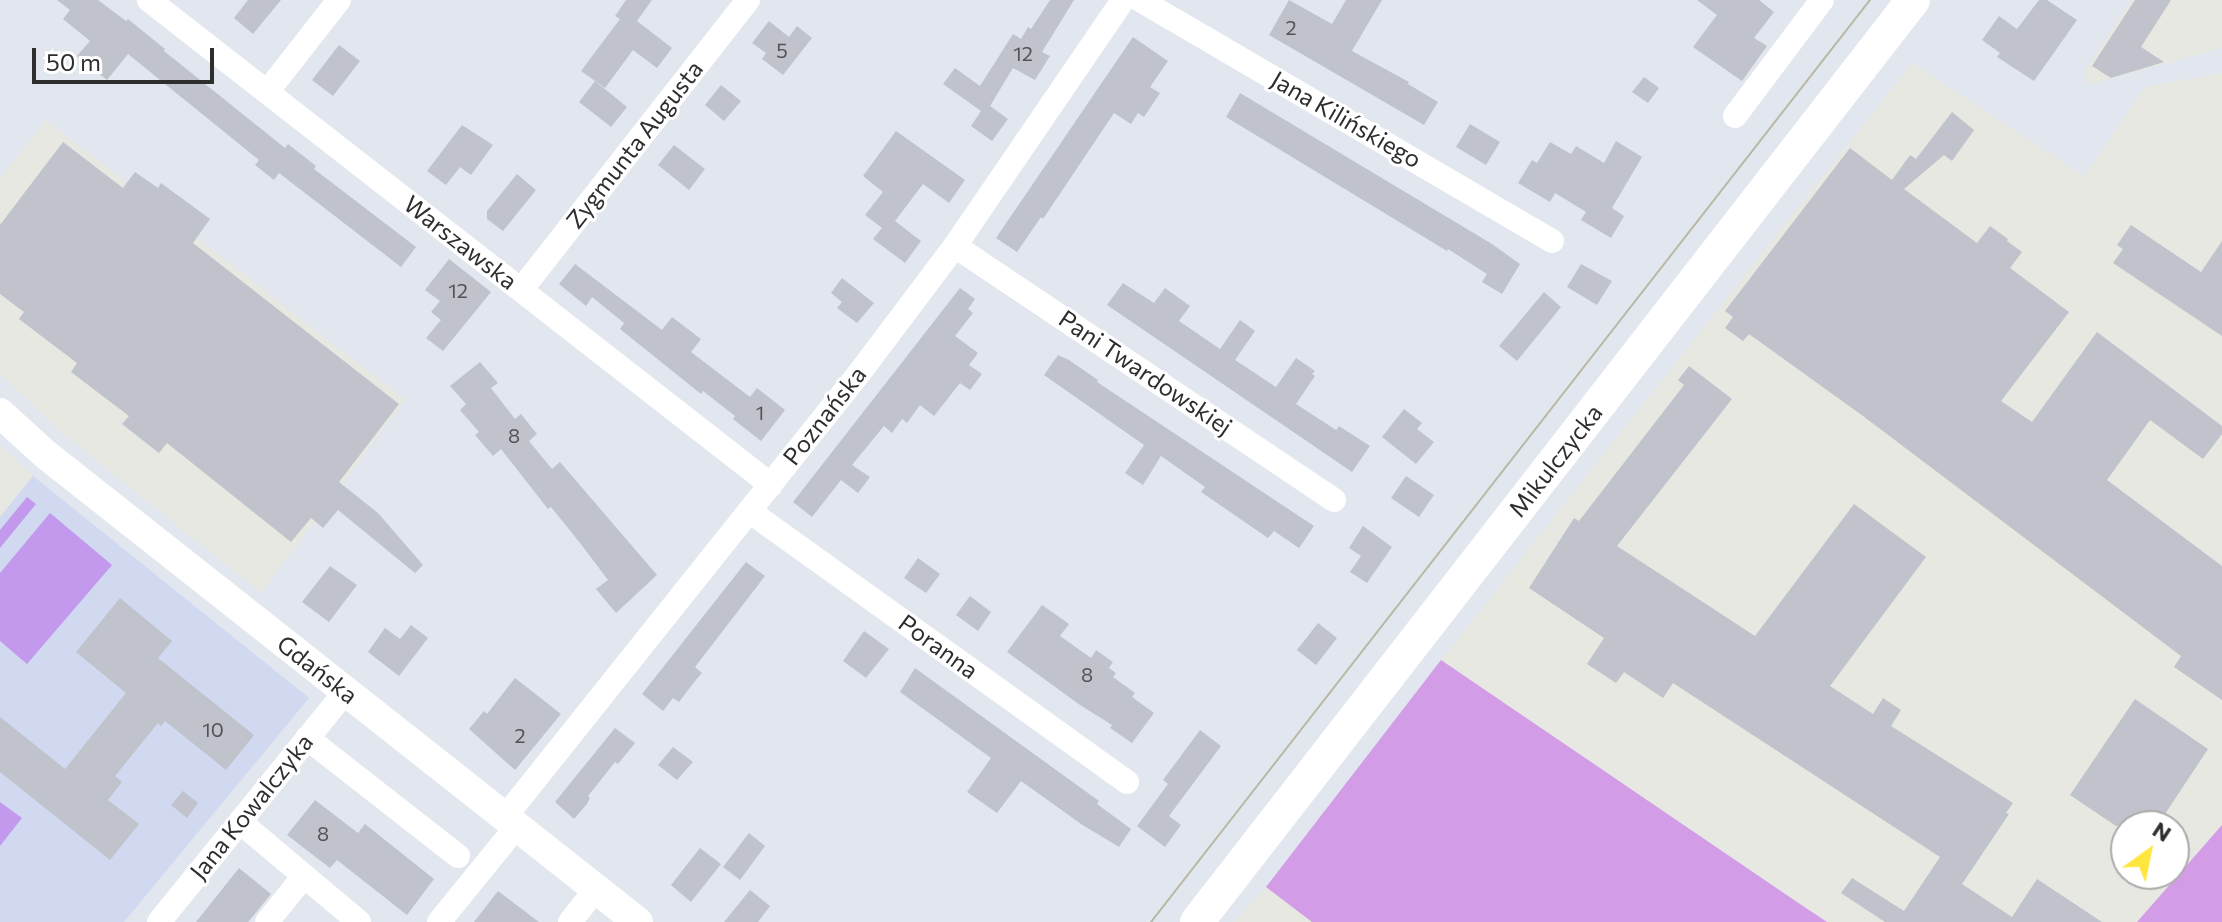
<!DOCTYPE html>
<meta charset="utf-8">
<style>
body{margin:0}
#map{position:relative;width:2222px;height:922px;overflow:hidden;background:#e1e6ef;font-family:Commissioner,sans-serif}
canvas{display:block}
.north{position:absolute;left:2110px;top:810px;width:80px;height:80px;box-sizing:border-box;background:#fff;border:2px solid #ababab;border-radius:50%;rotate:33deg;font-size:22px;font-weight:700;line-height:32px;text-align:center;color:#2e2e2e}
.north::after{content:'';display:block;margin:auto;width:28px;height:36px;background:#fee63f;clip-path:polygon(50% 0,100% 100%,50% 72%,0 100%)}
.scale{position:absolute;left:32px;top:48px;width:182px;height:36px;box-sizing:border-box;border:4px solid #2e2e2e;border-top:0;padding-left:10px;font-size:24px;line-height:28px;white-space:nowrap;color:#2e2e2e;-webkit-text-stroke:6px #fff;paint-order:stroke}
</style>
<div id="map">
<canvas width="2222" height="922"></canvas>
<div class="north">N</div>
<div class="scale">50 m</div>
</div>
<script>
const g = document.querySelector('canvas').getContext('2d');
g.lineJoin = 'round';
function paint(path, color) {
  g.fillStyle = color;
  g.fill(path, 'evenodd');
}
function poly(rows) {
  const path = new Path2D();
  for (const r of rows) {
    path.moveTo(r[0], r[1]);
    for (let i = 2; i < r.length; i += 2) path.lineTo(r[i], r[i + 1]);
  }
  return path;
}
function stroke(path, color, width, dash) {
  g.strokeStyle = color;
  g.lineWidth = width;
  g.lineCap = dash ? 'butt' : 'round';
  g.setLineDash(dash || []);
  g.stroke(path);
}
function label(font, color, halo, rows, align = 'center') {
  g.font = font + ' Commissioner,sans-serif';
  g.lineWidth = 6;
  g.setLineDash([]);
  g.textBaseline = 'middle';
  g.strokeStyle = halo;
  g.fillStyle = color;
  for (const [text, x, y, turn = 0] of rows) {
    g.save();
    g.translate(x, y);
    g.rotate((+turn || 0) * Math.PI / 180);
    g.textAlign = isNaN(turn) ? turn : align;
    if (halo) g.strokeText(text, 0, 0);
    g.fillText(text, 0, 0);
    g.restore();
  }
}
paint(poly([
 [2131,0,2222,0,2222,48,2087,85,2084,72],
 [1912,63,2084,176,2145,87,2222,73,2222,825,2137,922,1827,922,1441,660],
 [2126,826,2174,826,2174,874,2126,874],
 [46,120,405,400,261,593,67,437,0,374,0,179],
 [0,445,33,476,0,517],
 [1266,887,1312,922,1234,922]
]), '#e6e8e1');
paint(poly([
 [33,476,309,698,124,922,0,922,0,517]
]), '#d1d9f0');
paint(poly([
 [1441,660,1794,900,1827,922,1312,922,1266,887],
 [2222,825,2222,922,2137,922]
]), '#d29de6');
paint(poly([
 [27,497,36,504,0,548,0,530],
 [50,513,112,565,27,664,0,641,0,573],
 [0,802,22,818,0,846]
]), '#c299ed');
paint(poly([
 [57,0,98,0,126,21,128,19,165,49,164,51,285,148,288,144,316,166,314,169,416,247,401,267,279,173,274,180,255,165,259,160,128,54,107,80,77,56,90,41,63,19,70,10],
 [248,0,281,0,253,34,234,18],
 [626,0,652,0,637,21,672,48,657,68,633,50,605,88,581,71,620,19,615,16],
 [1050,0,1074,0,1042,52,1050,56,1035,80,1013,68,990,106,1008,119,992,141,971,126,981,111,943,84,955,68,980,86,1013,34,1021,39,1028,27,1031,29],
 [1289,0,1332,24,1346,0,1382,0,1352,51,1409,82,1408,84,1438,102,1424,125,1269,35],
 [1697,0,1759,0,1774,12,1754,38,1767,46,1742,81,1693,47,1717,15],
 [2039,0,2047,0,2077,20,2034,81,1997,57,2000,53,1982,40,1999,16,2017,29],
 [2135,0,2171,0,2141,47,2164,62,2111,78,2092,66],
 [769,21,789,37,797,26,812,38,783,75,762,59,766,53,752,43],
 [1133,37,1168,61,1150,87,1160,93,1144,117,1138,113,1131,124,1114,113,1043,219,1041,217,1017,252,996,238],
 [339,45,360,61,333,96,312,80],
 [1644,77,1659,88,1648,103,1632,92],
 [595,81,627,107,611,127,579,102],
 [721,85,741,101,724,121,705,105],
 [1240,93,1492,244,1520,264,1502,294,1482,282,1487,274,1448,249,1447,251,1419,234,1226,117],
 [1952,112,1974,130,1952,161,1944,155,1904,189,1977,243,1990,226,2008,239,2007,241,2022,252,2010,268,2069,312,2001,401,2032,422,2097,332,2222,426,2222,434,2203,459,2150,420,2107,480,2222,566,2222,700,2174,667,2181,656,1863,416,1749,334,1743,341,1725,328,1733,317,1725,311,1850,148,1892,180,1910,155,1916,159],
 [1470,124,1500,142,1486,165,1456,147],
 [462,125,493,145,471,175,460,167,446,185,427,171],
 [896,131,965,180,949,203,923,184,895,221,921,241,905,263,873,239,882,228,865,215,883,192,863,176],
 [1616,141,1642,157,1612,208,1624,216,1611,238,1581,220,1586,212,1555,193,1550,202,1518,183,1532,160,1537,163,1550,142,1571,154,1576,146,1604,163],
 [63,142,123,188,135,172,158,188,161,183,210,219,193,243,399,404,339,482,378,513,423,565,415,573,338,510,323,528,311,518,291,542,167,443,159,453,122,424,129,416,71,372,77,363,19,319,24,312,0,294,0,225],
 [674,145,705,169,689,190,658,165],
 [517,174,536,190,503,231,487,219,487,211],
 [2131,225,2201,272,2222,241,2222,336,2113,263,2123,249,2117,245],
 [449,259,491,292,443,351,426,338,441,320,431,312,440,301,425,290],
 [575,264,662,330,672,317,701,339,691,352,750,397,757,388,785,410,761,441,733,419,735,416,703,391,701,394,620,329,624,323,592,297,586,306,559,284],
 [1581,264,1612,281,1597,305,1567,287],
 [842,278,874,303,857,323,837,308,842,302,831,293],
 [1123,283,1154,303,1165,288,1190,306,1179,321,1220,349,1240,320,1255,331,1235,360,1276,387,1296,358,1315,371,1312,374,1315,376,1296,404,1336,430,1339,426,1370,446,1352,472,1107,305],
 [960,288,975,299,968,309,973,313,955,336,978,353,969,365,982,374,970,390,960,383,934,416,920,405,907,423,902,419,892,433,884,426,852,465,870,477,858,493,841,480,812,517,793,502],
 [1544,292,1561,307,1517,361,1499,346],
 [1058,355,1069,360,1098,380,1097,382,1314,526,1299,548,1274,531,1268,538,1201,492,1205,487,1161,456,1143,485,1125,473,1144,445,1044,375],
 [480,362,498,383,491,388,515,419,521,414,537,434,529,441,552,469,560,462,657,575,616,613,596,589,608,580,580,543,551,507,548,509,501,449,493,456,475,435,479,432,460,410,466,404,450,386],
 [1689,366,1732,399,1617,546,1755,636,1854,504,1926,557,1830,686,1873,714,1883,698,1901,710,1891,726,2013,803,2006,813,2009,814,1962,884,2012,917,2037,879,2102,922,1885,922,1841,893,1852,878,1904,911,1940,857,1673,683,1663,698,1624,672,1616,683,1587,664,1604,638,1529,588,1574,518,1579,521,1684,385,1678,380],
 [1404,409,1422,423,1417,429,1434,442,1416,464,1382,437],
 [1406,476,1434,495,1419,517,1391,498],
 [1363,526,1392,547,1367,583,1350,572,1361,556,1349,548],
 [918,558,940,574,926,593,904,578],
 [746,562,765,576,695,667,702,673,695,681,679,702,673,698,663,711,642,694],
 [330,566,357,585,329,622,302,602],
 [970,596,991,612,978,631,956,615],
 [120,598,172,641,158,658,254,735,226,770,165,721,161,726,158,723,115,776,122,782,108,800,139,824,110,860,0,772,0,717,65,769,126,693,76,652],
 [1042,605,1069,624,1060,636,1091,658,1096,650,1113,662,1109,668,1116,673,1113,677,1135,693,1132,697,1154,713,1132,743,1110,728,1112,725,1080,705,1007,652],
 [1318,623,1337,638,1316,665,1297,650],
 [411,625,428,638,399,676,368,652,385,628,400,639],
 [864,631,889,649,866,678,843,661],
 [915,668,1099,801,1097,804,1131,829,1119,847,1081,824,1021,781,997,813,967,792,991,758,900,692],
 [515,678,561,714,515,770,469,729,484,711,487,714],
 [2135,699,2208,749,2157,826,2116,826,2070,795],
 [615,728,635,743,618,764,615,762,588,796,590,798,587,804,574,819,555,802],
 [1200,730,1221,746,1169,816,1181,825,1165,847,1137,826,1168,784,1163,780],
 [673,747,693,762,677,780,658,765],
 [183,791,198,803,187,818,171,805],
 [315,800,358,833,365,824,434,879,407,915,337,860,330,868,287,835],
 [749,833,765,846,740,880,723,867],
 [700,848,721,864,691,902,671,885],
 [239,868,271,894,254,915,248,922,196,922],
 [750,890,770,906,758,922,724,922],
 [498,891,539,922,474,922]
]), '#c0c3cb');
stroke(poly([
 [149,0,771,485],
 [1140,0,1552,241],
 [267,92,339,0],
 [1735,116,1822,0],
 [955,246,1334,500],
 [521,290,748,0],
 [749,511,1127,782],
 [307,738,458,856],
 [505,817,857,376,955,246,1123,0],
 [240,822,359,922],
 [159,922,345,692],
 [267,922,304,876],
 [439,922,517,826],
 [570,922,596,889]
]), '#fff', 24);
stroke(poly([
 [0,413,45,454,638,922]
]), '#fff', 30);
stroke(poly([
 [1197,922,1913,0]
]), '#fff', 34);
stroke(poly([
 [1151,922,1870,0]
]), '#b8b7a3', 2);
label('20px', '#525355', null, [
 ["2",1291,28],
 ["5",782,51],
 ["12",1023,54],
 ["12",458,291],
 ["1",760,413],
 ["8",514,436],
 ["8",1087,675],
 ["10",213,730],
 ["2",520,736],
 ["8",323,834]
]);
label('24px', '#2e2e2e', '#fff', [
 ["Jana Kilińskiego",1346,120,30],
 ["Zygmunta Augusta",635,145,-52],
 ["Warszawska",460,243,38],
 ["Pani Twardowskiej",1145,373,34],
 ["Poznańska",825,416,-52],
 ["Mikulczycka",1556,461,-52],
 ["Poranna",938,647,36],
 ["Gdańska",317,670,38],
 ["Jana Kowalczyka",252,807,-51]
]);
</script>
